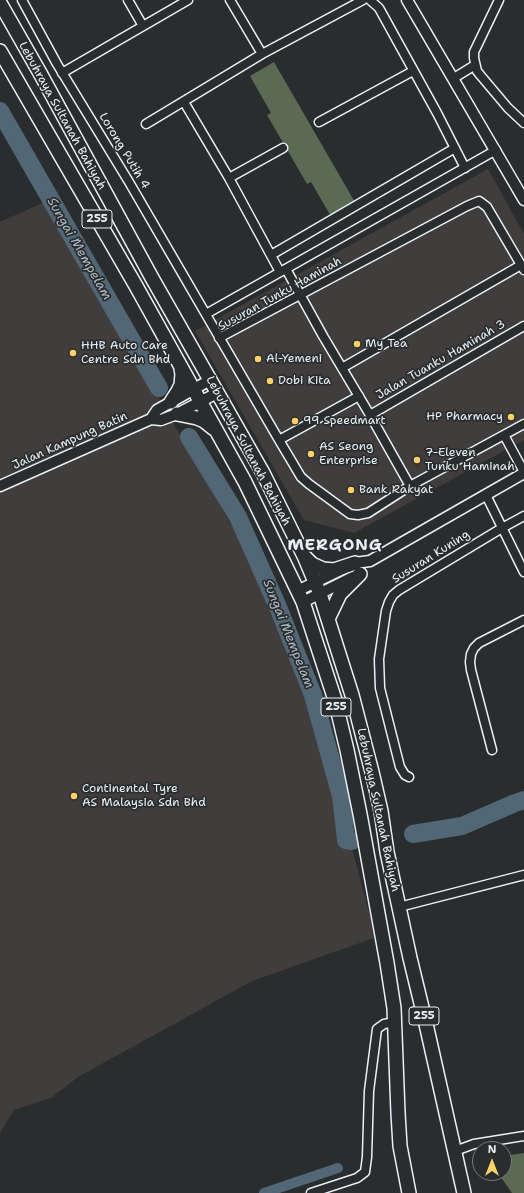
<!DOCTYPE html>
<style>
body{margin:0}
#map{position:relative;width:524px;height:1193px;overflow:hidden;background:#2a2d2e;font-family:"Shantell Sans",sans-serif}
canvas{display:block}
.north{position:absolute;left:472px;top:1141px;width:40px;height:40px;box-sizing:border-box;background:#2a2d2e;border:1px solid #767b7f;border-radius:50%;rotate:0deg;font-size:11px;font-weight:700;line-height:16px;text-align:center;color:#e8f1f8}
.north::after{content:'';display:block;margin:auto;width:14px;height:18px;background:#ffd166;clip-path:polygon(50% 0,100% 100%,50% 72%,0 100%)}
</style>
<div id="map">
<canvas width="524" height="1193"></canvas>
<div class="north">N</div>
</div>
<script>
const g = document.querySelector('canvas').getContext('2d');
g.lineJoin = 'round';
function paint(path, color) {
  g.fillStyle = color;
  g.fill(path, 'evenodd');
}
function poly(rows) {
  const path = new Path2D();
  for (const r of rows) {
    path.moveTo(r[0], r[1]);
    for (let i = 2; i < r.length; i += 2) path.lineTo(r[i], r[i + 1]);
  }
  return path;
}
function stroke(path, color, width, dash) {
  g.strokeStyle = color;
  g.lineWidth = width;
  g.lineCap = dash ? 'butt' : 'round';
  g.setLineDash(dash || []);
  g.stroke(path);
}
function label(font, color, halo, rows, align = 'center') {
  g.font = font + ' "Shantell Sans",sans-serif';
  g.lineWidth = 3.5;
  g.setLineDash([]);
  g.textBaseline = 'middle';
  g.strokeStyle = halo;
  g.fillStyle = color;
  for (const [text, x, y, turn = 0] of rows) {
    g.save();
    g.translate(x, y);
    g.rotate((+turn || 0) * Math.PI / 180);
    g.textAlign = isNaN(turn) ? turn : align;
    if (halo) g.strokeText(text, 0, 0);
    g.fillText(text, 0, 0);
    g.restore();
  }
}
paint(poly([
 [488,169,524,234,524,440,354,533,304,520,195,331],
 [47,201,233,528,288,648,312,713,341,826,353,852,370,916,374,938,252,981,78,1077,51,1098,14,1110,0,1133,0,222]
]), '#403d3c');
paint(poly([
 [274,62,356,204,332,218,311,182,307,184,267,115,271,113,250,76],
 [524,1153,524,1193,512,1193,498,1173,504,1173,504,1156]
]), '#5b6a53');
stroke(poly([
 [264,1193,338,1168]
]), '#516775', 10);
stroke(poly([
 [0,111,159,388],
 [189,437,238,517,278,607,313,695,341,796,346,840,352,841],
 [413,834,462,826,515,803,524,800]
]), '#516775', 18);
const minor = poly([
 [22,0,57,64,129,182,279,440,301,477,309,484,350,514,358,515,368,513,410,486,524,424],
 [128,0,143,26],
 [230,0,262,54],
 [370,0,379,8,437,113,465,168],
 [499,0,474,52,474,58,477,71,481,76,508,108,524,123],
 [62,73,188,0],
 [454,78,475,65],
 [184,102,229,178,280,272],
 [319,122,413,71],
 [146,124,262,54,363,0],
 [229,178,283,148],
 [271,255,455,148],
 [286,269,323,336,370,415,410,486],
 [206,314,496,150],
 [219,338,467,206,479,201,487,207,524,270],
 [342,368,521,265],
 [370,415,524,326],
 [504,435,524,472],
 [279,440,359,396],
 [486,495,524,572],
 [492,750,471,670,470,662,471,654,474,648,479,643,524,620],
 [409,777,405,775,400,767,380,688,379,659,386,611,389,602,393,595,399,590,502,528,524,516],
 [399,907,524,875],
 [455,1151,474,1144,524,1136],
 [311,1193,357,1178,365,1172,367,1157,369,1091,377,1029,384,1024,395,1022]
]);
const tertiary = poly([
 [407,0,524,200],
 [151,419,157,410,210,380],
 [0,486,151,419,161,420,177,414,217,393],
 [297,591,355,563,370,561,524,473],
 [303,602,353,577]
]);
const primary = poly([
 [0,3,40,73,152,278,263,473,304,556,320,594,352,695,372,772,381,811,387,852,410,958,426,1024,464,1193],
 [0,51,136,286,245,482,303,602,335,700,347,750,360,814,387,963,394,1008,398,1113,400,1146,409,1193],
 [171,402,178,391,181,385,182,374,181,369],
 [177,414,197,418,204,421,214,429],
 [304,556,312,564,323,569,334,570,355,563],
 [328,619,340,594,360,574]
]);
stroke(minor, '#e8f1f8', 11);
stroke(tertiary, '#e8f1f8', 13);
stroke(primary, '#e8f1f8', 16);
stroke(minor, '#2a2d2e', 8);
stroke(tertiary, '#2a2d2e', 10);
stroke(primary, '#2a2d2e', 13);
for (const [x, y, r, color] of [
 [357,344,4,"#ffd166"],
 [73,353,4,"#ffd166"],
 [258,359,4,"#ffd166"],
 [270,381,4,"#ffd166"],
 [511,417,4,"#ffd166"],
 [295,421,4,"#ffd166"],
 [311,454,4,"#ffd166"],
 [417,460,4,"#ffd166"],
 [351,490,4,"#ffd166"],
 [74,796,4,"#ffd166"]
]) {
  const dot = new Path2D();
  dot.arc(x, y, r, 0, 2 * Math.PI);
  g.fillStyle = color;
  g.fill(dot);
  stroke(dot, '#2a2d2e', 1.5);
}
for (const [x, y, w] of [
 [97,219,30],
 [336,707,30],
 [424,1016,30]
]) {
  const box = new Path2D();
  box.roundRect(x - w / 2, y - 9, w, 18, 3);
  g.fillStyle = '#2a2d2e';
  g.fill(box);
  stroke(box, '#e8f1f8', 1);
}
label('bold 11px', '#e8f1f8', null, [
 ["255",97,219],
 ["255",336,707],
 ["255",424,1016]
]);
label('12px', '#e8f1f8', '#2a2d2e', [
 ["Lebuhraya Sultanah Bahiyah",62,116,61],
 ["Lorong Putih 4",124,151,59],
 ["Susuran Tunku Haminah",280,294,-29],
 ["Jalan Tuanku Haminah 3",441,360,-30],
 ["Jalan Kampung Batin",70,441,-24],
 ["Lebuhraya Sultanah Bahiyah",248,451,62],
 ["Susuran Kuning",431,557,-32],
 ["Lebuhraya Sultanah Bahiyah",378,810,78]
]);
label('12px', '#e8f1f8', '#2a2d2e', [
 ["My Tea",365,344],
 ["HHB Auto Care",81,346],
 ["Centre Sdn Bhd",81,360],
 ["Al-Yemeni",266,359],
 ["Dobi Kita",278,381],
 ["HP Pharmacy",503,417,"right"],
 ["99 Speedmart",303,421],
 ["AS Seong",319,447],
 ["Enterprise",319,461],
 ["7-Eleven",425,453],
 ["Tunku Haminah",425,467],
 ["Bank Rakyat",359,490],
 ["Continental Tyre",82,789],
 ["AS Malaysia Sdn Bhd",82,803]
], 'left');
label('italic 13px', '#acbac4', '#2a2d2e', [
 ["Sungai Mempelam",79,249,60],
 ["Sungai Mempelam",288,634,68]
]);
g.letterSpacing = '1px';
label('bold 16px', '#e8f1f8', '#2a2d2e', [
 ["MERGONG",335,546]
]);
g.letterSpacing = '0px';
</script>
